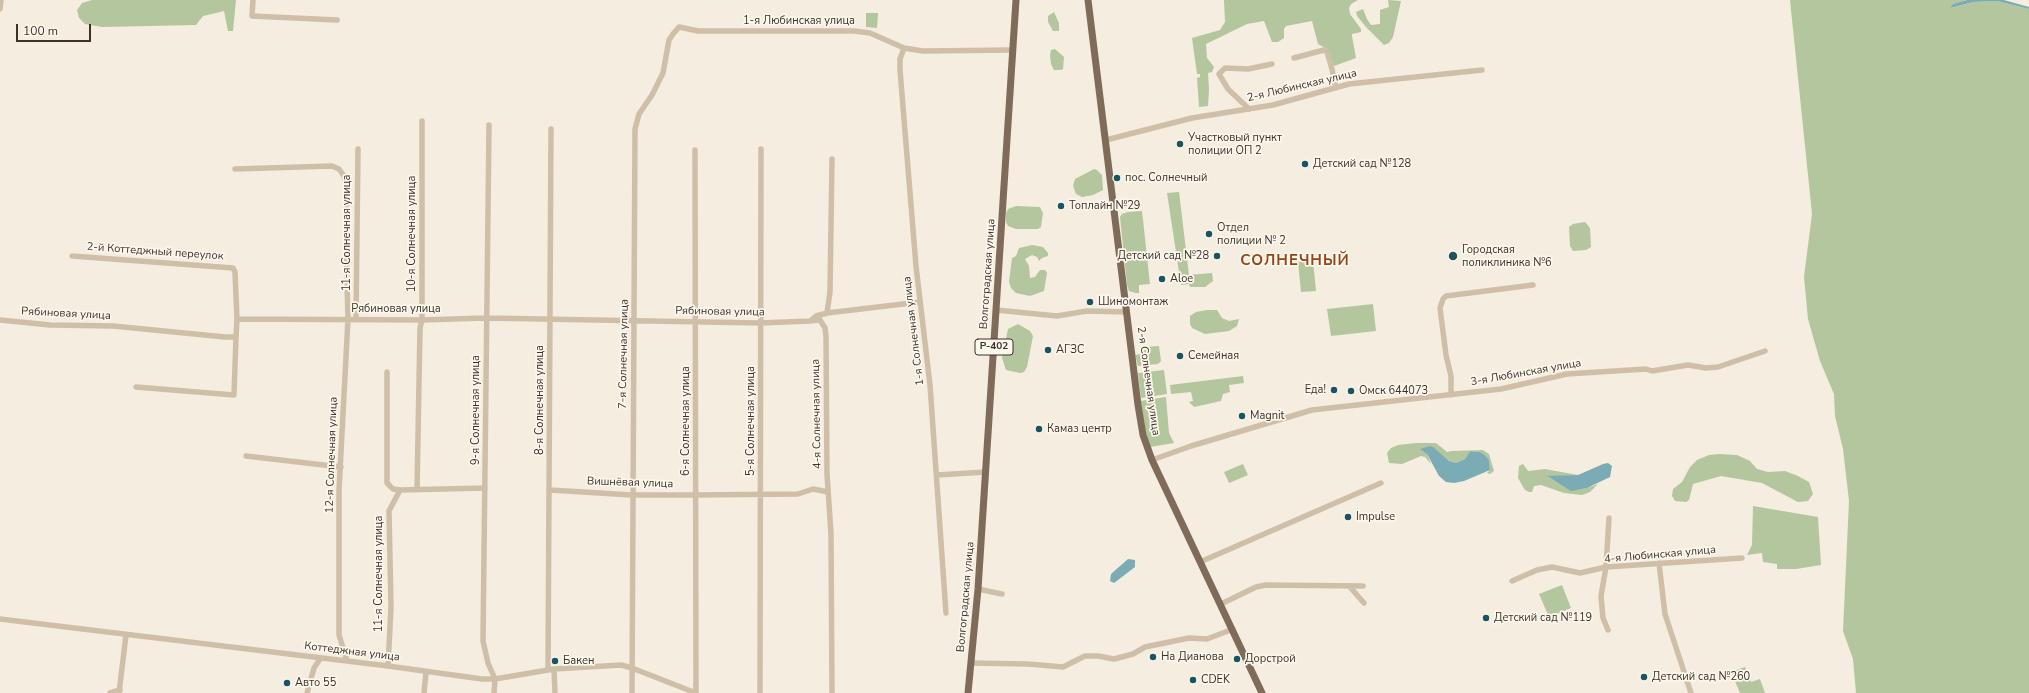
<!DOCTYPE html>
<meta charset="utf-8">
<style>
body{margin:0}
#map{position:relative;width:2029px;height:693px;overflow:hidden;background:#f5eddf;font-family:"Nunito Sans",sans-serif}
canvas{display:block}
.scale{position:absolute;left:16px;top:24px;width:75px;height:18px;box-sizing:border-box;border:2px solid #3c322a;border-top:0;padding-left:5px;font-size:12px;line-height:14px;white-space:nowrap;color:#3c322a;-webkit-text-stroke:3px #fcf7ec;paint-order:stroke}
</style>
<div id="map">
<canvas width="2029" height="693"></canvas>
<div class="scale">100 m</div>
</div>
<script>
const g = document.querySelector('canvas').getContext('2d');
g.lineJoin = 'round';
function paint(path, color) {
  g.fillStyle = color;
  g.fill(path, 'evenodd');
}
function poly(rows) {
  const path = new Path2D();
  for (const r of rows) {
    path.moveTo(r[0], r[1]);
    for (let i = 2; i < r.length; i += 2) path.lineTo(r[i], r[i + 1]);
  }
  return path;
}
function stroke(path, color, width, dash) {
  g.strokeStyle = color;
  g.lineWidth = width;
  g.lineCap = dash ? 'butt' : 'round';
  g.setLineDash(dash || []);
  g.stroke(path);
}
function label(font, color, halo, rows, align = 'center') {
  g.font = font + ' "Nunito Sans",sans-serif';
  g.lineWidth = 3.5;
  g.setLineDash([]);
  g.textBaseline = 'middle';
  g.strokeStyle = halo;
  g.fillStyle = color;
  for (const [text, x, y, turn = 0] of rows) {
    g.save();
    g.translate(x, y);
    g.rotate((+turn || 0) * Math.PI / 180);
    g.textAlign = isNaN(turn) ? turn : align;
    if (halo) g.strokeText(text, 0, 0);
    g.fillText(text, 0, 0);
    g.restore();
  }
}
paint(poly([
 [92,0,236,0,233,31,228,31,224,11,203,16,196,25,102,27,85,24,79,18,77,10,82,3],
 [1224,0,1358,0,1351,4,1349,8,1350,14,1361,29,1361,32,1352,34,1352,36,1356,58,1334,66,1327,49,1318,44,1312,21,1286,26,1284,29,1284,38,1278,42,1272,42,1264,21,1247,24,1206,44,1207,58,1214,67,1212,72,1208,73,1209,90,1208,106,1199,107,1197,78,1200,77,1200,74,1197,74,1192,38,1220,30,1225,22],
 [1388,0,1401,1,1393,37,1389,43,1384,45,1366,27,1357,16,1356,12,1363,9,1367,19,1371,25,1380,24,1380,10,1389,7],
 [1790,0,1967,0,1953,4,1952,8,1973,2,1997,1,2029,9,2029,693,1856,693,1853,659,1843,631,1849,501,1843,449,1835,416,1834,394,1820,361,1808,319,1804,277,1812,214],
 [1054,12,1059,23,1059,31,1053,31,1048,22,1048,16],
 [866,13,878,13,877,28,866,27],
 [1055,49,1064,57,1063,69,1061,70,1054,70,1051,64,1050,55,1051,50],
 [1094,169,1097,170,1102,175,1103,190,1093,195,1082,197,1076,194,1073,186,1075,179],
 [1179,192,1189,275,1212,273,1213,281,1205,287,1190,287,1189,284,1181,285,1167,193],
 [1016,206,1040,207,1043,213,1041,227,1038,229,1016,229,1008,226,1006,222,1006,213,1008,209],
 [1142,211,1150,284,1139,285,1139,293,1136,293,1129,291,1127,285,1120,217,1122,214,1128,212],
 [1585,222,1590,228,1591,247,1586,250,1573,251,1570,246,1569,227,1573,224],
 [1032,245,1043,247,1048,253,1048,256,1042,258,1039,261,1037,257,1032,255,1025,259,1029,266,1030,278,1035,277,1040,270,1045,270,1047,273,1044,291,1030,296,1016,293,1011,288,1009,282,1012,258,1016,256,1019,248],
 [1313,261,1316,291,1301,292,1298,262],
 [1373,304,1376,331,1331,336,1327,309],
 [1207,310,1217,310,1222,318,1229,321,1239,319,1237,326,1229,331,1205,334,1192,328,1190,324,1190,316,1196,312],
 [1018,324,1030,331,1033,336,1027,367,1024,372,1020,373,1006,370,1002,358,1008,329],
 [1159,346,1161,361,1158,364,1138,366,1135,355,1141,354,1141,350,1145,350,1144,347],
 [1164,370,1167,394,1141,398,1138,373],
 [1243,376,1244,383,1229,385,1230,392,1223,394,1221,401,1194,407,1189,402,1193,401,1191,392,1171,394,1170,385],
 [1166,397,1169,433,1174,443,1150,447,1143,424,1140,401],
 [1416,443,1436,443,1447,452,1451,451,1483,450,1489,454,1494,471,1490,474,1487,473,1490,470,1489,460,1485,455,1480,452,1470,451,1465,459,1456,463,1449,461,1429,446,1421,449,1427,454,1431,464,1425,457,1421,456,1402,464,1389,463,1387,453,1391,448,1398,445],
 [1719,454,1737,455,1750,461,1757,469,1768,472,1785,471,1798,476,1809,482,1813,494,1808,501,1798,502,1762,483,1721,476,1693,484,1689,500,1686,502,1675,501,1672,496,1673,489,1682,482,1690,467,1697,460,1709,455],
 [1243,464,1248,475,1229,483,1224,472],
 [1523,464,1528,471,1545,469,1578,475,1548,477,1571,490,1587,488,1598,484,1590,492,1582,495,1564,493,1541,485,1534,486,1532,492,1529,492,1525,490,1518,478,1519,466],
 [1753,506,1818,517,1821,565,1796,569,1777,569,1777,564,1763,562,1762,553,1747,555,1752,545],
 [1562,585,1571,608,1549,617,1539,594],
 [1745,667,1751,682,1760,679,1765,693,1740,693,1731,672]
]), '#b3c69d');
paint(poly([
 [1967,0,2004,0,2029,7,2029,9,1997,1,1973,2,1951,8,1953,4],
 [1429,446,1433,447,1449,461,1456,463,1465,459,1470,451,1480,452,1485,455,1489,460,1490,470,1464,481,1454,483,1446,482,1439,476,1427,454,1420,449],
 [1608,463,1612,466,1610,477,1587,488,1571,491,1547,476,1578,475,1603,464],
 [1128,559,1135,560,1135,567,1114,583,1110,581,1111,574]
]), '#7bacb5');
stroke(poly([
 [253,0,252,16,337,20],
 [0,9,1,0],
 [904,48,900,59,900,70,916,266,930,385,946,613],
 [1294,58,1324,50,1327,52,1332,69,1336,88],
 [1249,109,1228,89,1219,74,1225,68,1248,69,1272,64],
 [489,125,483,641,488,663,495,679,494,693],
 [1106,140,1192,118,1273,105,1349,84,1482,70],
 [832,159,830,292,827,313,816,316,810,321,820,320,825,328,826,336,827,474,831,534,832,693],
 [235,169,332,166,339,169,344,176,346,185,346,248,348,319,339,490,339,635,347,661],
 [72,256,233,268,235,272,237,319],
 [996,310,1057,316,1087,311,1127,312],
 [827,313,920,302],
 [356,318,358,149],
 [0,320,50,325,113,326,225,337,236,337,237,319,422,320,486,318,760,323,810,321],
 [387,372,387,483,393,489,400,490,389,511,391,607,388,666],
 [136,387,234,395,236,337],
 [1451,395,1451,376,1446,355,1440,308,1443,299,1446,296,1533,285],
 [246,456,341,467],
 [1152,460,1191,446,1312,410,1501,389,1567,374,1646,369,1652,371,1688,365,1706,368,1718,367,1765,351],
 [937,475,986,472],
 [400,490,485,488],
 [417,490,420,328,422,320,422,121],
 [550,490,632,495,696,495,798,494,813,489,828,492],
 [1200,562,1381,483],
 [1659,563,1665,614,1691,693],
 [1512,581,1537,570,1552,567,1580,573,1606,567,1742,558],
 [1349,586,1364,603],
 [978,589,1002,594],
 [1221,604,1256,587,1266,585,1363,586],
 [0,619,388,666,482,679,495,679,554,669,621,665,632,668,696,693,695,150],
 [1608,630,1603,618,1601,596,1606,567,1609,518],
 [971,663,1028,664,1063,667,1085,656,1098,656,1114,659,1133,654,1145,647,1189,638,1207,639,1233,629],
 [554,669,555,693],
 [548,670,551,129],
 [110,693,120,690],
 [119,693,126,635],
 [307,693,314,668,320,659],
 [424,693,426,672],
 [632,693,635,129,639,114,652,95,663,73,669,40,673,34,679,27,698,31,854,31,870,33,904,48,923,51,1012,50],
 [760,693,761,149]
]), '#cfbfa9', 5.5);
stroke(poly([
 [1088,0,1138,405,1143,435,1152,460,1262,693],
 [968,693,978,589,1016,0]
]), '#7f6b59', 7);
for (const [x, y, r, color] of [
 [1180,144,4,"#1a5462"],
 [1305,164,4,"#1a5462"],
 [1117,178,4,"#1a5462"],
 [1061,206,4,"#1a5462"],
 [1209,234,4,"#1a5462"],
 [1217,256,4,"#1a5462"],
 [1453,256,5,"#1a5462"],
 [1162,279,4,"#1a5462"],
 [1090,302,4,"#1a5462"],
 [1048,350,4,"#1a5462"],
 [1180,356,4,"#1a5462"],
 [1334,390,4,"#1a5462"],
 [1351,391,4,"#1a5462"],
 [1242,416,4,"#1a5462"],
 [1039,429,4,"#1a5462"],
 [1348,517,4,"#1a5462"],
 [1486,618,4,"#1a5462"],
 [1153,657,4,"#1a5462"],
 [1237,659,4,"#1a5462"],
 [555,661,4,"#1a5462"],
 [1644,677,4,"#1a5462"],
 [1193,680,4,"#1a5462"],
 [287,683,4,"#1a5462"]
]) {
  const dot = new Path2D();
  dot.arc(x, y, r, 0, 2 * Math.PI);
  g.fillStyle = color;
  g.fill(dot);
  stroke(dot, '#fcf7ec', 1.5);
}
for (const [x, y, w] of [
 [994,347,38]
]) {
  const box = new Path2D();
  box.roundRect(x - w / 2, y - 8, w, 16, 3);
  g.fillStyle = '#fcf7ec';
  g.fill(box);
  stroke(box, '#3c322a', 1);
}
label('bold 10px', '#3c322a', null, [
 ["Р-402",994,347]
]);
label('11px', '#3c322a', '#fcf7ec', [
 ["1-я Любинская улица",799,21],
 ["2-я Любинская улица",1302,86,-13],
 ["11-я Солнечная улица",347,233,-90],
 ["10-я Солнечная улица",412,234,-90],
 ["2-й Коттеджный переулок",155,252,4],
 ["Волгоградская улица",988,274,-86],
 ["Рябиновая улица",396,309],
 ["Рябиновая улица",720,312,1],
 ["Рябиновая улица",66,314,3],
 ["1-я Солнечная улица",914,331,-97],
 ["7-я Солнечная улица",624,354,-89],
 ["3-я Любинская улица",1526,373,-10],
 ["2-я Солнечная улица",1148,381,82],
 ["8-я Солнечная улица",540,400,-90],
 ["9-я Солнечная улица",476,410,-90],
 ["4-я Солнечная улица",817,414,-91],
 ["6-я Солнечная улица",686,421,-90],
 ["5-я Солнечная улица",751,421,-90],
 ["12-я Солнечная улица",332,455,-88],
 ["Вишнёвая улица",630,483,2],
 ["4-я Любинская улица",1660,555,-5],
 ["11-я Солнечная улица",379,574,-90],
 ["Волгоградская улица",966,597,-85],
 ["Коттеджная улица",352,652,7]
]);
label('11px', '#3c322a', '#fcf7ec', [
 ["Участковый пункт",1188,138],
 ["полиции ОП 2",1188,151],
 ["Детский сад №128",1313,164],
 ["пос. Солнечный",1125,178],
 ["Топлайн №29",1069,206],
 ["Отдел",1217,228],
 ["полиции № 2",1217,241],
 ["Городская",1462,250],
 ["поликлиника №6",1462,263],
 ["Детский сад №28",1209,256,"right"],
 ["Aloe",1170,279],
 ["Шиномонтаж",1098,302],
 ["АГЗС",1056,350],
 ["Семейная",1188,356],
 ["Еда!",1326,390,"right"],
 ["Омск 644073",1359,391],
 ["Magnit",1250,416],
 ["Камаз центр",1047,429],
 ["Impulse",1356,517],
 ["Детский сад №119",1494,618],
 ["На Дианова",1161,657],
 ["Дорстрой",1245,659],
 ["Бакен",563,661],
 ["Детский сад №260",1652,677],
 ["CDEK",1201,680],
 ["Авто 55",295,683]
], 'left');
g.letterSpacing = '1px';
label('bold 15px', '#93461a', '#fcf7ec', [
 ["СОЛНЕЧНЫЙ",1295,261]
]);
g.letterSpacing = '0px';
</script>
